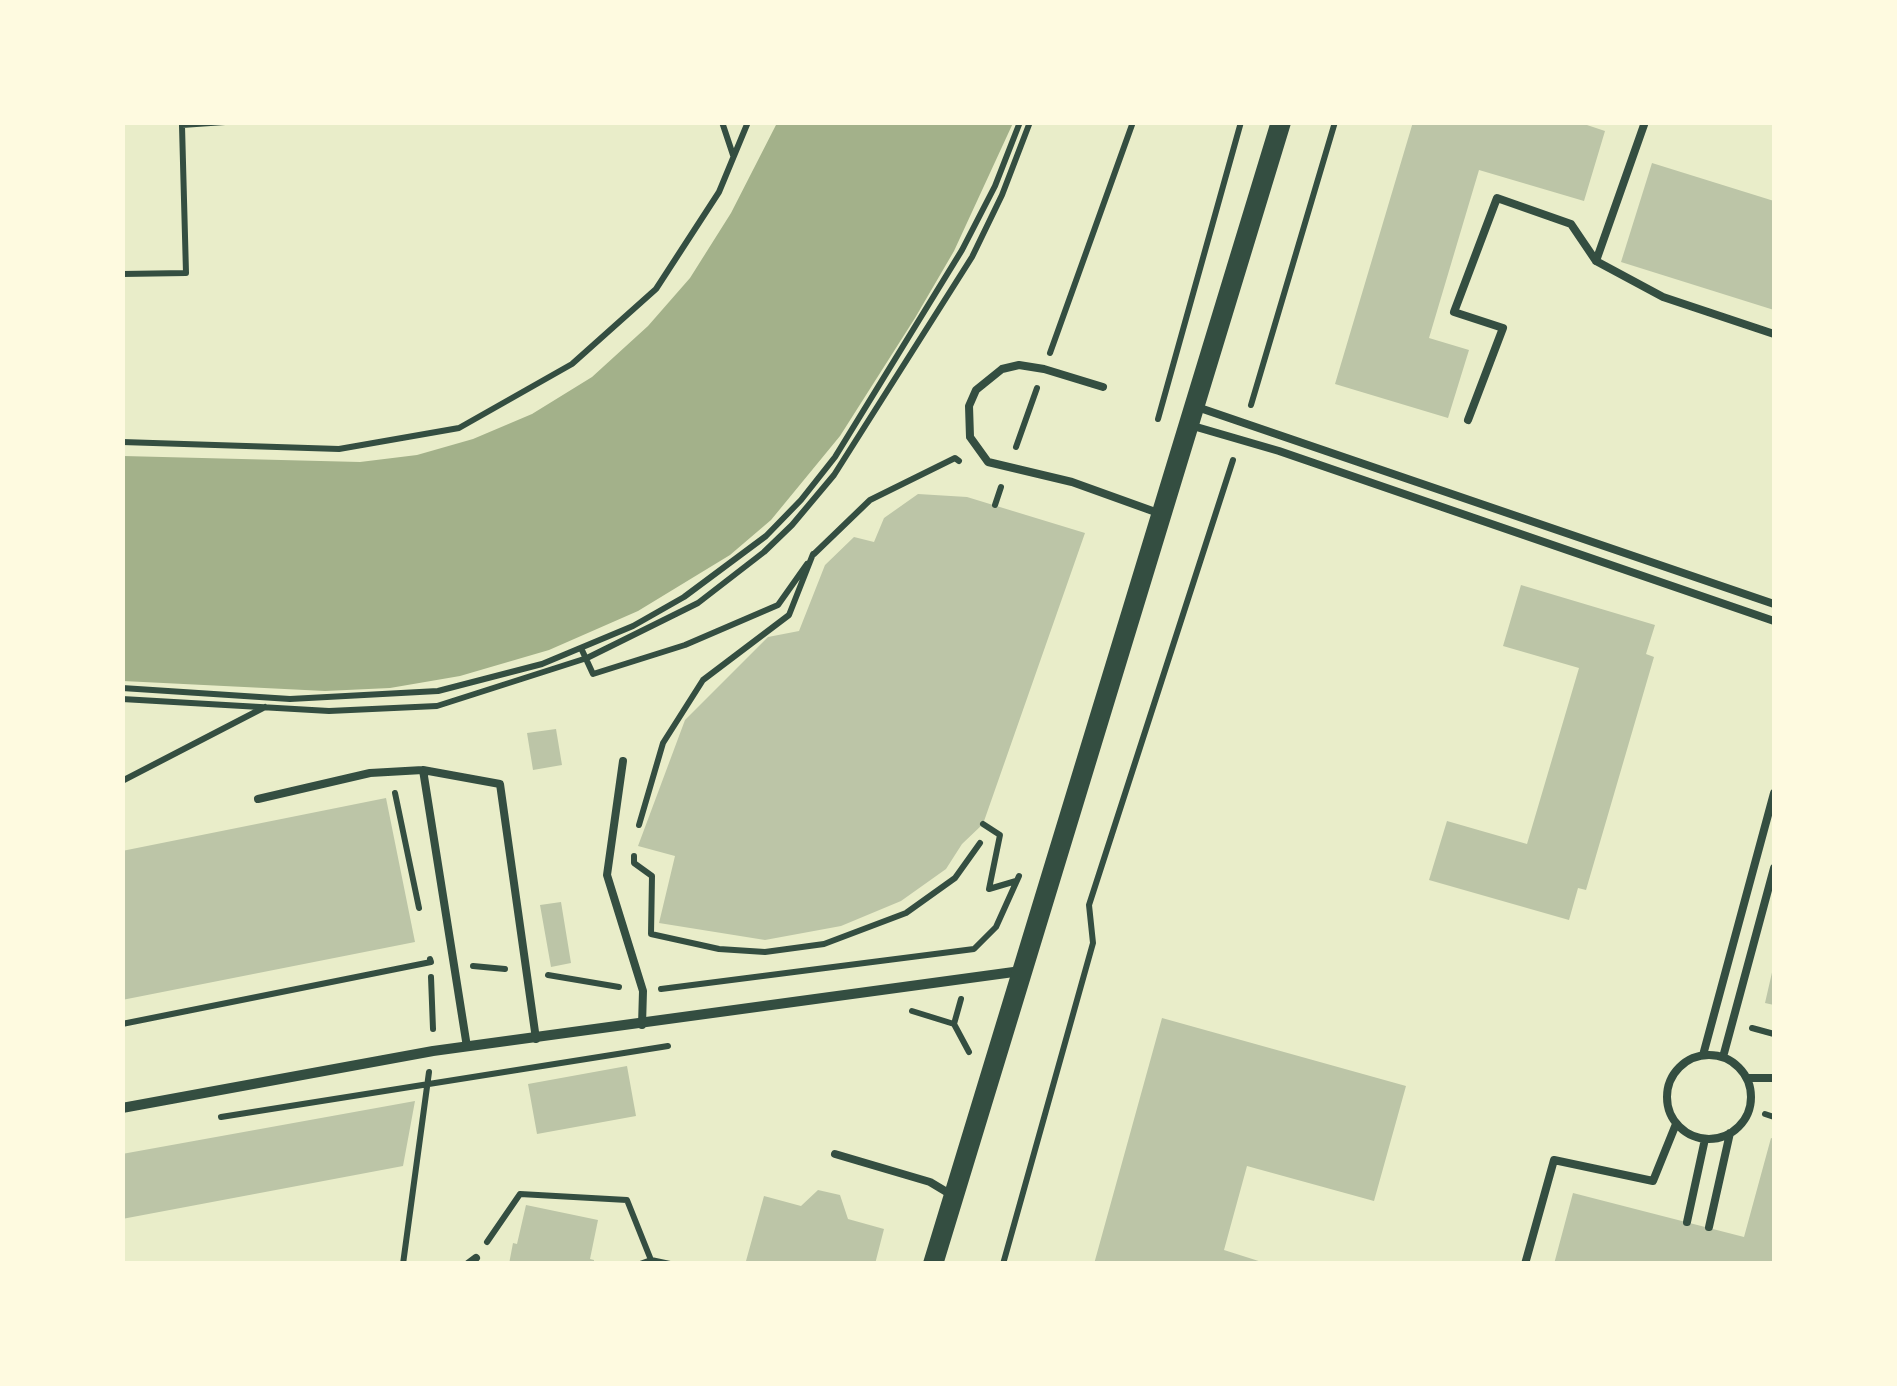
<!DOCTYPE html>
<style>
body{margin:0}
#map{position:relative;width:1897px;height:1386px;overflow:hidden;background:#e9edc9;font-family:"PT Sans Narrow",sans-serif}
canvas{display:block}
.frame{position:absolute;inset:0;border:125px solid #fefae0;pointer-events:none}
</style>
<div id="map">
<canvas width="1897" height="1386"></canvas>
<div class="frame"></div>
</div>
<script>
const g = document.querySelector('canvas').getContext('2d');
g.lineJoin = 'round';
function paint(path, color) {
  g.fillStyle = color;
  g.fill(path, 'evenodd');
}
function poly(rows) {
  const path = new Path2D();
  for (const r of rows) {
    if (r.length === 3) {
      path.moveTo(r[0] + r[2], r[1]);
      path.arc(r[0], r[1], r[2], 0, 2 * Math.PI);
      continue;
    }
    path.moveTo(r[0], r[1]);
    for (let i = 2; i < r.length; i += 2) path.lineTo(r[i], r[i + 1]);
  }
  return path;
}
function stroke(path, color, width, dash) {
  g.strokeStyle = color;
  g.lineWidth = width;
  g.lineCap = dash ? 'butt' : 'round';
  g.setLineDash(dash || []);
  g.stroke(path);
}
paint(poly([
 [777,123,1013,123,954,251,915,318,840,436,771,520,730,555,638,611,549,650,460,676,390,688,325,691,123,681,123,456,360,462,417,455,473,439,532,414,592,377,648,326,690,278,731,213]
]), '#a3b18a');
paint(poly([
 [1413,122,1578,122,1605,131,1584,201,1479,170,1429,338,1469,350,1448,418,1335,384],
 [1652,163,1774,201,1774,310,1621,262],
 [918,494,967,497,1085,533,983,824,962,844,946,869,901,901,841,926,765,940,659,923,675,856,638,846,685,720,768,637,799,631,825,565,854,537,874,542,884,518],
 [1521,585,1655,625,1646,654,1654,657,1586,890,1578,888,1569,920,1429,880,1447,821,1527,844,1579,668,1503,646],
 [556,729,562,765,533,770,527,733],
 [386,798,415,942,122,1000,122,851],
 [561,902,571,963,551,967,540,905],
 [1773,968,1774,969,1774,1005,1765,1003],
 [1162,1018,1406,1086,1374,1201,1247,1166,1224,1250,1268,1264,1094,1264],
 [627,1066,636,1116,537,1134,528,1084],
 [415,1101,403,1166,122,1219,122,1154],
 [1771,1138,1774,1139,1774,1264,1554,1264,1573,1193,1744,1237],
 [818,1190,840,1195,848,1219,884,1229,875,1264,756,1264,746,1261,764,1196,801,1206],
 [526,1205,598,1220,590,1259,594,1260,594,1264,509,1264,513,1243,517,1244]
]), '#bcc5a7');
stroke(poly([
 [722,122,733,155],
 [182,125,225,122],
 [122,274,186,273,182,126],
 [1050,353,1133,122],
 [1251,405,1335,122],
 [1158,419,1241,122],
 [122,442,339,449,459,428,572,364,656,289,719,192,748,122],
 [1016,447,1037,388],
 [995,505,1001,487],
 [814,554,870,500,955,458,959,461],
 [581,648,593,674,685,645,778,605,807,564],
 [122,688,290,699,438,691,542,664,633,626,684,597,766,536,801,500,835,457,962,250,995,186,1020,122],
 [122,699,329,711,437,706,587,658,698,603,764,552,792,525,834,475,972,257,1002,195,1030,122],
 [122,781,265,707],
 [395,793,419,908],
 [983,824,1000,835,989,889,1016,881],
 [639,825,663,743,703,680,789,615,813,554],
 [634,856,634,863,652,876,651,934,719,949,765,952,824,944,906,913,955,878,980,843],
 [473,966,505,969],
 [548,975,619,987],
 [431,977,433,1029],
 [661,989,974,949,996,927,1019,876],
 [961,999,954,1024,969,1052],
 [912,1011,954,1024],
 [122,1024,431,962,430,959],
 [1752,1028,1774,1034],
 [1765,1114,1774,1117],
 [221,1117,668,1046],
 [487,1242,520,1194,627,1200,651,1260],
 [403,1264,429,1072],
 [640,1264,651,1260,670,1264],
 [1003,1264,1093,943,1089,905,1233,460]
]), '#344e41', 6);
stroke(poly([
 [1645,122,1596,261,1663,297,1774,334],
 [1103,387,1044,369,1019,365,1002,369,976,390,969,406,970,437,988,462,1072,482,1161,514],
 [1197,407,1774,604],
 [1468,420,1503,328,1454,312,1497,198,1571,224,1596,261],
 [1193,426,1279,451,1774,621],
 [623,761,607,875,643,991,642,1025],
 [258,799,370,773,423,770],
 [467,1047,423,770,500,784,536,1039],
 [1709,1097,42],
 [1703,1055,1774,793],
 [1723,1057,1774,868],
 [1747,1078,1774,1078],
 [835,1154,930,1182,950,1194],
 [1687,1222,1705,1139],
 [1709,1227,1730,1133],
 [468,1264,476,1258],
 [1525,1264,1554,1160,1653,1181,1676,1124]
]), '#344e41', 8);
stroke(poly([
 [122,1108,433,1051,1021,971]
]), '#344e41', 10);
stroke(poly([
 [933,1264,1281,122]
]), '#344e41', 20);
</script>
